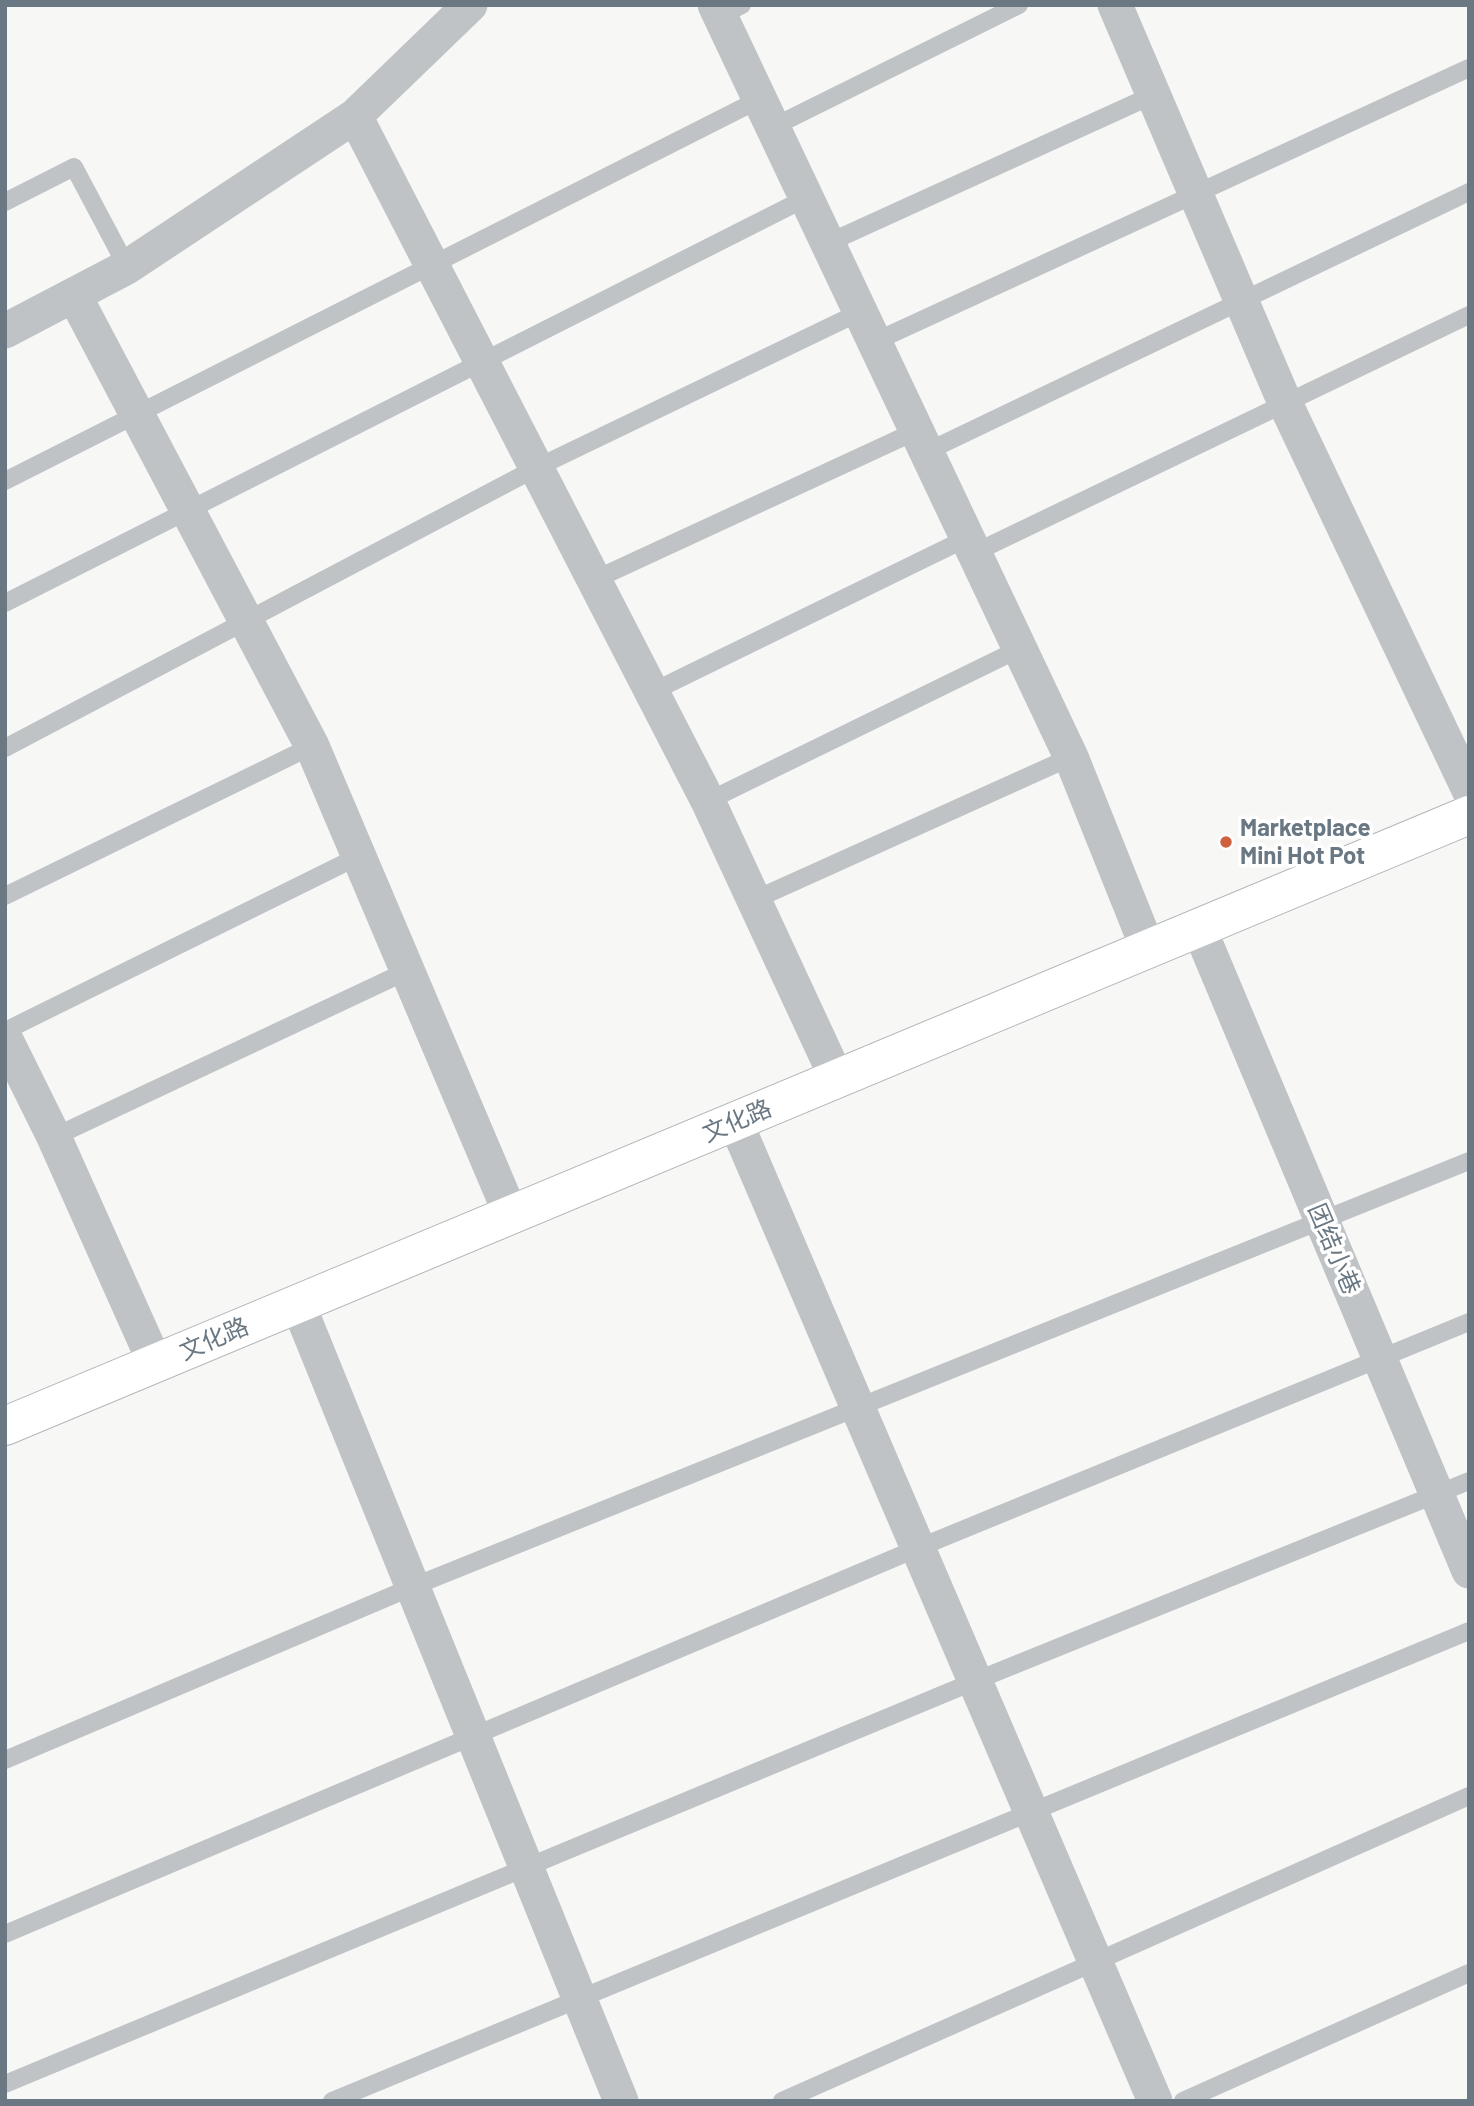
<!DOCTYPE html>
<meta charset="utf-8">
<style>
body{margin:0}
#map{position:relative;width:1474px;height:2106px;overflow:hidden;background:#f7f8f5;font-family:Barlow,sans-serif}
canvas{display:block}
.frame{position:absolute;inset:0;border:7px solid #6a7883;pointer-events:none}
</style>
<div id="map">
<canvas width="1474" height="2106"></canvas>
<div class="frame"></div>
</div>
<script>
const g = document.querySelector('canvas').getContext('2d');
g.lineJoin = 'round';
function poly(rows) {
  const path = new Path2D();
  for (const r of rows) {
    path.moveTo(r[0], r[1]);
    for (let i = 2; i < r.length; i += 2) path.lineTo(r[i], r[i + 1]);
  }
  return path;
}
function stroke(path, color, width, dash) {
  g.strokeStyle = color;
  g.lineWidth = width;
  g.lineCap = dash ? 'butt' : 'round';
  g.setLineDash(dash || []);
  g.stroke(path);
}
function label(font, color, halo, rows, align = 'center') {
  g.font = font + ' Barlow,"Noto Sans SC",sans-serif';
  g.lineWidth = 7;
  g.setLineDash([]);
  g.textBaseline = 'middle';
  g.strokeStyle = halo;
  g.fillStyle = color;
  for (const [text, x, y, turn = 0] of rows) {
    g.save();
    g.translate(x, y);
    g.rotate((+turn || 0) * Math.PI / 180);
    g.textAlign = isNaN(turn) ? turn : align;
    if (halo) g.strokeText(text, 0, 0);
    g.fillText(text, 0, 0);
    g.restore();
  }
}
const secondary = poly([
 [5,1426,1469,815]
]);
stroke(secondary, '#b2b7bb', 40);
stroke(poly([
 [720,16,742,5],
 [773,127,1019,5],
 [5,202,74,167,127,267],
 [828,243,1153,95],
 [874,342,1469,68],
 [926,452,1469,192],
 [5,481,760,99],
 [974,553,1469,315],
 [594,580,916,431],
 [5,603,806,198],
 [652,692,967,538],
 [5,748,536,468,860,312],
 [708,801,1019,649],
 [5,896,312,746],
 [754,900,1071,757],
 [5,1031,359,856],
 [54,1137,407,971],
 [5,1760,412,1587,1469,1161],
 [5,1934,918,1548,1469,1322],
 [5,2084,975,1681,1469,1481],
 [332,2101,1469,1631],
 [782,2101,1469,1796],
 [1183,2101,1469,1973]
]), '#bfc3c6', 18);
stroke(poly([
 [715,5,1071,757,1148,949],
 [1115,5,1285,403,1469,790],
 [355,116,708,801,837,1079],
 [74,295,312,746,511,1215],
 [5,331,127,267,355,116,470,5],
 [1199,928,1469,1571],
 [5,1038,54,1137,155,1363],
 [735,1121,1155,2101],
 [298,1304,621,2101]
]), '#bfc3c6', 35);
stroke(secondary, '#fff', 38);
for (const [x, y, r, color] of [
 [1226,842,7,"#cf613e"]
]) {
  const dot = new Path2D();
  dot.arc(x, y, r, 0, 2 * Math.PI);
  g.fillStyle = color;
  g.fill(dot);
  stroke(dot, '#fff', 2.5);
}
label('bold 24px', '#6a7883', '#fff', [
 ["Marketplace",1240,828],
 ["Mini Hot Pot",1240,856]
], 'left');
label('24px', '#6a7883', '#fff', [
 ["文化路",737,1121,-23],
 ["团结小巷",1334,1249,67],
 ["文化路",214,1339,-23]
]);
</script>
